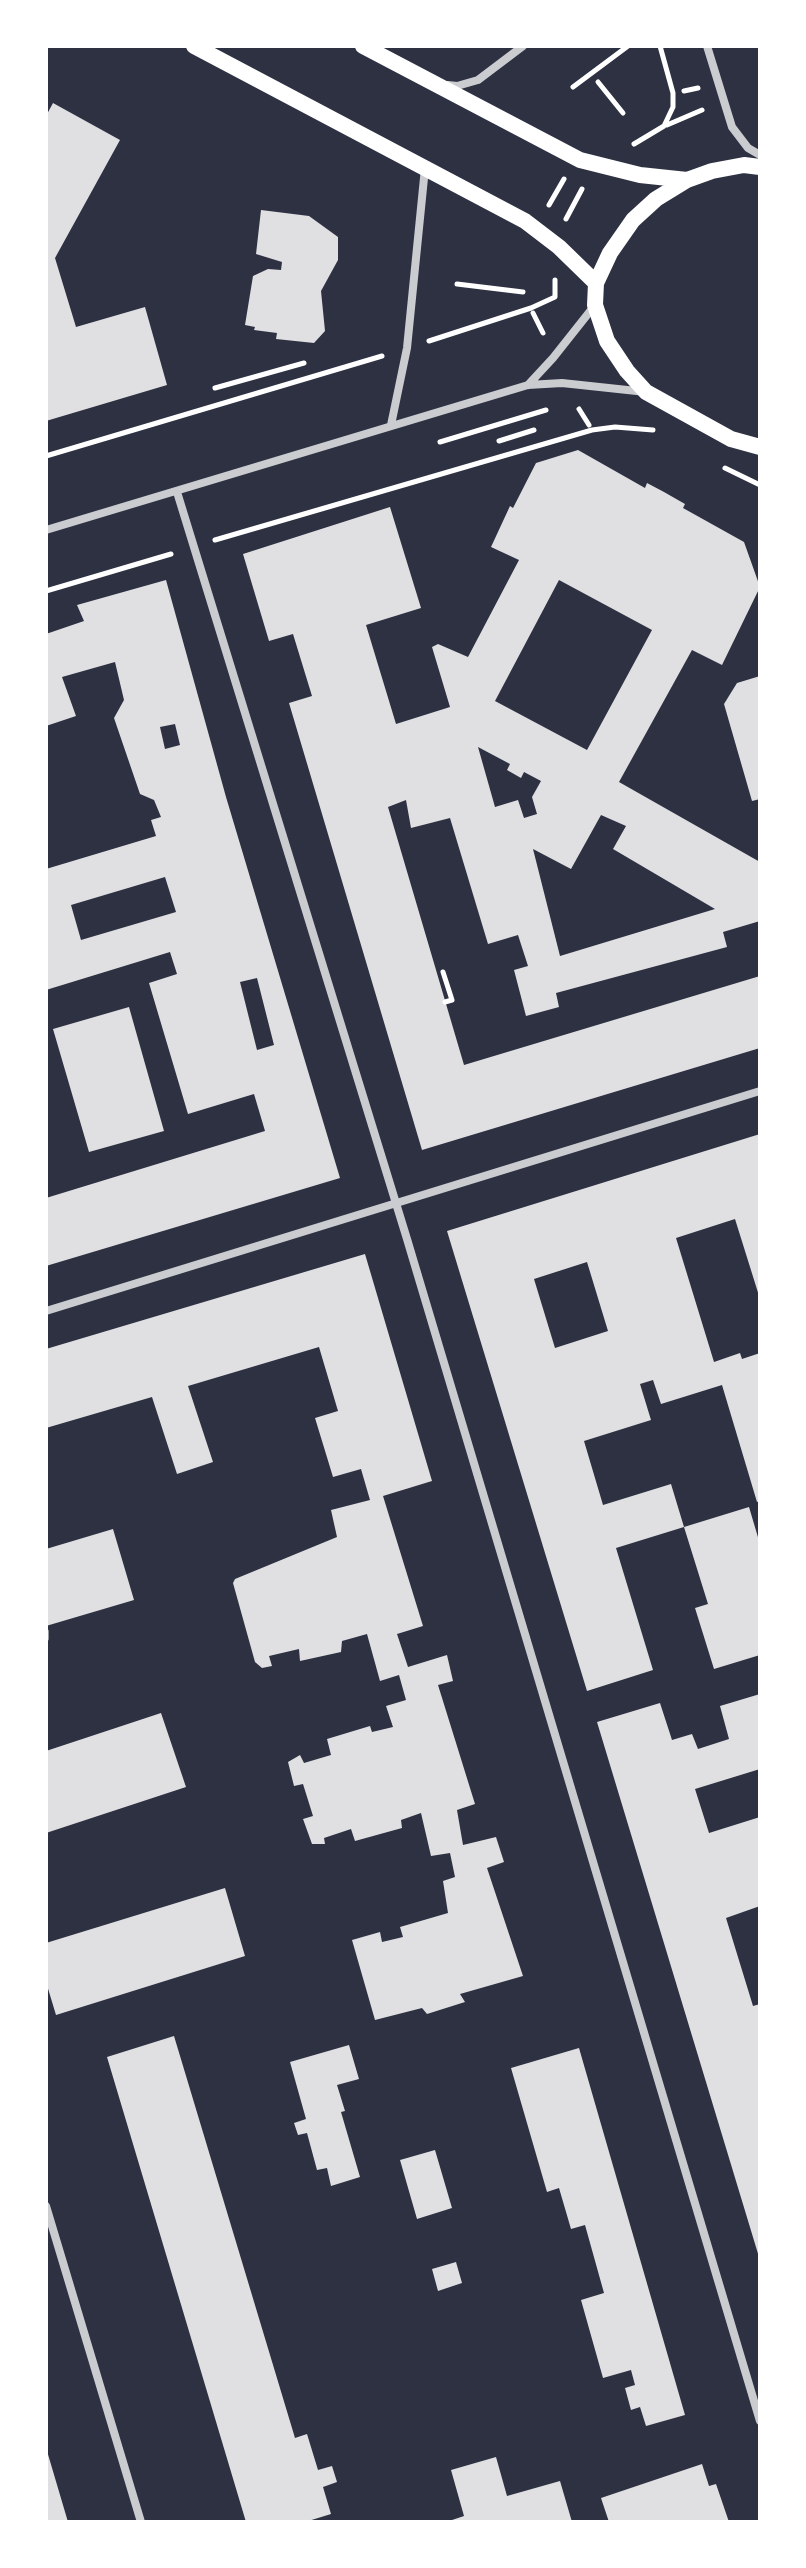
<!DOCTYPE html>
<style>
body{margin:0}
#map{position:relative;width:806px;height:2568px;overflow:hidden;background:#2d3142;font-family:"Archivo Narrow",sans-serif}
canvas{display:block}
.frame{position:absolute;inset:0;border:48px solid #fff;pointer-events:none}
</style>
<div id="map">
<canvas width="806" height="2568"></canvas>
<div class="frame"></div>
</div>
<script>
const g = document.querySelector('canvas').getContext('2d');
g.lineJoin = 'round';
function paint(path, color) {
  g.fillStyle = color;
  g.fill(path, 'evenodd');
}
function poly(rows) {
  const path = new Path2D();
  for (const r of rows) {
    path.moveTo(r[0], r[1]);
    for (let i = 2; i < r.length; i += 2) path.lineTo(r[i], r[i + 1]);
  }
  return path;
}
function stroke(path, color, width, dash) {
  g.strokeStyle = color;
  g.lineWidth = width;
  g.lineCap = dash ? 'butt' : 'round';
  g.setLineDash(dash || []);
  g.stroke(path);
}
paint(poly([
 [53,103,120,140,55,258,76,327,145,307,167,385,46,421,46,116],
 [261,210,309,216,338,237,338,260,321,291,325,331,314,343,276,339,277,333,254,330,255,327,245,325,253,276,268,269,281,270,282,262,256,254],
 [578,450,645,488,647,483,664,492,685,504,683,508,744,542,760,587,722,665,692,650,619,782,760,862,760,921,723,932,727,947,556,993,559,1007,526,1016,514,970,528,966,518,935,488,944,450,818,411,828,406,800,388,807,464,1065,760,976,760,1048,422,1150,289,703,312,696,293,634,269,641,243,554,390,507,421,608,366,625,396,724,450,707,432,647,438,644,468,657,519,560,491,547,510,506,513,508,536,463],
 [559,580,652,630,587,750,495,701],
 [478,747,510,764,507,770,521,778,524,772,541,781,532,797,537,814,524,818,518,800,495,807],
 [601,815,626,826,613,849,715,909,560,956,533,849,571,869],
 [166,580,226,797,340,1178,46,1266,46,1198,265,1131,254,1094,188,1114,149,983,177,974,170,952,46,990,46,869,156,836,151,820,161,817,154,800,140,794,114,718,124,700,115,662,62,677,76,716,46,726,46,634,84,621,77,605],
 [175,724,180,745,165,749,160,727],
 [165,877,176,912,81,940,71,905],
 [257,978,274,1045,257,1050,240,982],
 [760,676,760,799,752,801,724,704,737,683],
 [129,1007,164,1131,89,1152,53,1029],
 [760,1134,760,1299,735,1219,676,1238,714,1362,740,1353,742,1359,760,1353,760,1501,757,1502,722,1385,661,1404,653,1380,640,1384,651,1420,584,1441,603,1505,671,1484,684,1527,749,1507,760,1544,760,1655,714,1669,695,1608,708,1604,684,1527,616,1548,653,1670,587,1691,447,1231],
 [587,1262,608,1331,555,1348,534,1279],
 [365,1254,432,1481,383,1496,423,1626,397,1634,408,1667,447,1655,453,1681,438,1685,475,1804,457,1810,463,1845,496,1837,504,1862,487,1868,523,1976,460,1994,465,2002,427,2014,422,2008,375,2020,352,1940,380,1932,382,1942,403,1937,400,1927,448,1913,443,1881,455,1877,450,1853,431,1856,421,1813,401,1820,402,1828,355,1841,351,1829,324,1838,325,1844,312,1844,303,1819,313,1816,303,1784,294,1786,288,1762,300,1755,304,1763,331,1755,327,1739,370,1726,372,1732,393,1727,386,1706,406,1700,399,1675,380,1681,367,1634,342,1641,341,1652,300,1661,299,1649,269,1656,272,1666,262,1668,255,1662,233,1583,235,1579,337,1537,331,1510,370,1500,361,1469,333,1477,315,1418,338,1411,319,1347,188,1386,213,1462,177,1474,152,1397,46,1428,46,1349],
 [113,1529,134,1600,46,1626,46,1549],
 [760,1694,760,1769,695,1789,709,1833,760,1817,760,1906,726,1918,753,2006,760,2004,759,2257,597,1722,660,1703,672,1740,692,1734,698,1749,729,1739,720,1706],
 [161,1713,186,1787,46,1833,46,1751],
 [225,1888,245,1956,56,2015,46,1982,46,1943],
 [174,2036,295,2438,307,2434,318,2470,332,2466,337,2482,323,2487,331,2514,305,2522,246,2522,107,2057],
 [349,2045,359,2079,337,2085,345,2111,341,2112,360,2177,331,2186,327,2168,317,2170,307,2133,298,2135,294,2123,306,2119,290,2062],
 [579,2048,685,2415,646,2426,640,2407,631,2410,625,2388,635,2385,631,2370,603,2378,581,2300,604,2293,585,2225,571,2229,559,2188,547,2192,511,2068],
 [435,2150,452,2208,417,2219,400,2160],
 [456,2262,462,2283,438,2291,432,2269],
 [46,2451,47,2451,68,2522,46,2522],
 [496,2457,507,2496,560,2481,572,2522,446,2522,464,2516,451,2470],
 [702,2464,709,2486,716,2484,729,2522,609,2522,601,2498]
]), '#e0e0e3');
stroke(poly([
 [598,82,623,113],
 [573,87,628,46],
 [684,91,698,88],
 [667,125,702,110],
 [634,144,664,126,673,107,673,93,660,46],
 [549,205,564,179],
 [566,219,582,189],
 [457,284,523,292],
 [533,313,543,333],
 [429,341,531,308,555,297,555,280],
 [215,388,304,363],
 [579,409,589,425],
 [499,441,534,430],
 [440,442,546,410],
 [46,456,382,356],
 [725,468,760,485],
 [215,540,592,430,615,427,653,430],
 [46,591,171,554],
 [443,972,452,1000,445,1002],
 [46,1631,46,1639]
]), '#fff', 5);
stroke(poly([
 [707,46,732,127,748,148,760,155],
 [448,85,457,86,478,80,523,46],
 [528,385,553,358,595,305],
 [391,425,407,348,425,168],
 [177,492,407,1239,760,2421],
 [46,530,528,385,562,383,646,392],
 [46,1311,760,1091],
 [46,2206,141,2522]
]), '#caccd0', 8);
stroke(poly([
 [194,46,525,221,559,247,596,283],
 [363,46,580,160,640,175,687,180],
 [760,167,744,165,712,171,687,180,656,199,633,220,610,253,596,283,595,305,607,341,627,371,646,392,731,439,760,447]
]), '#fff', 16);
</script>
